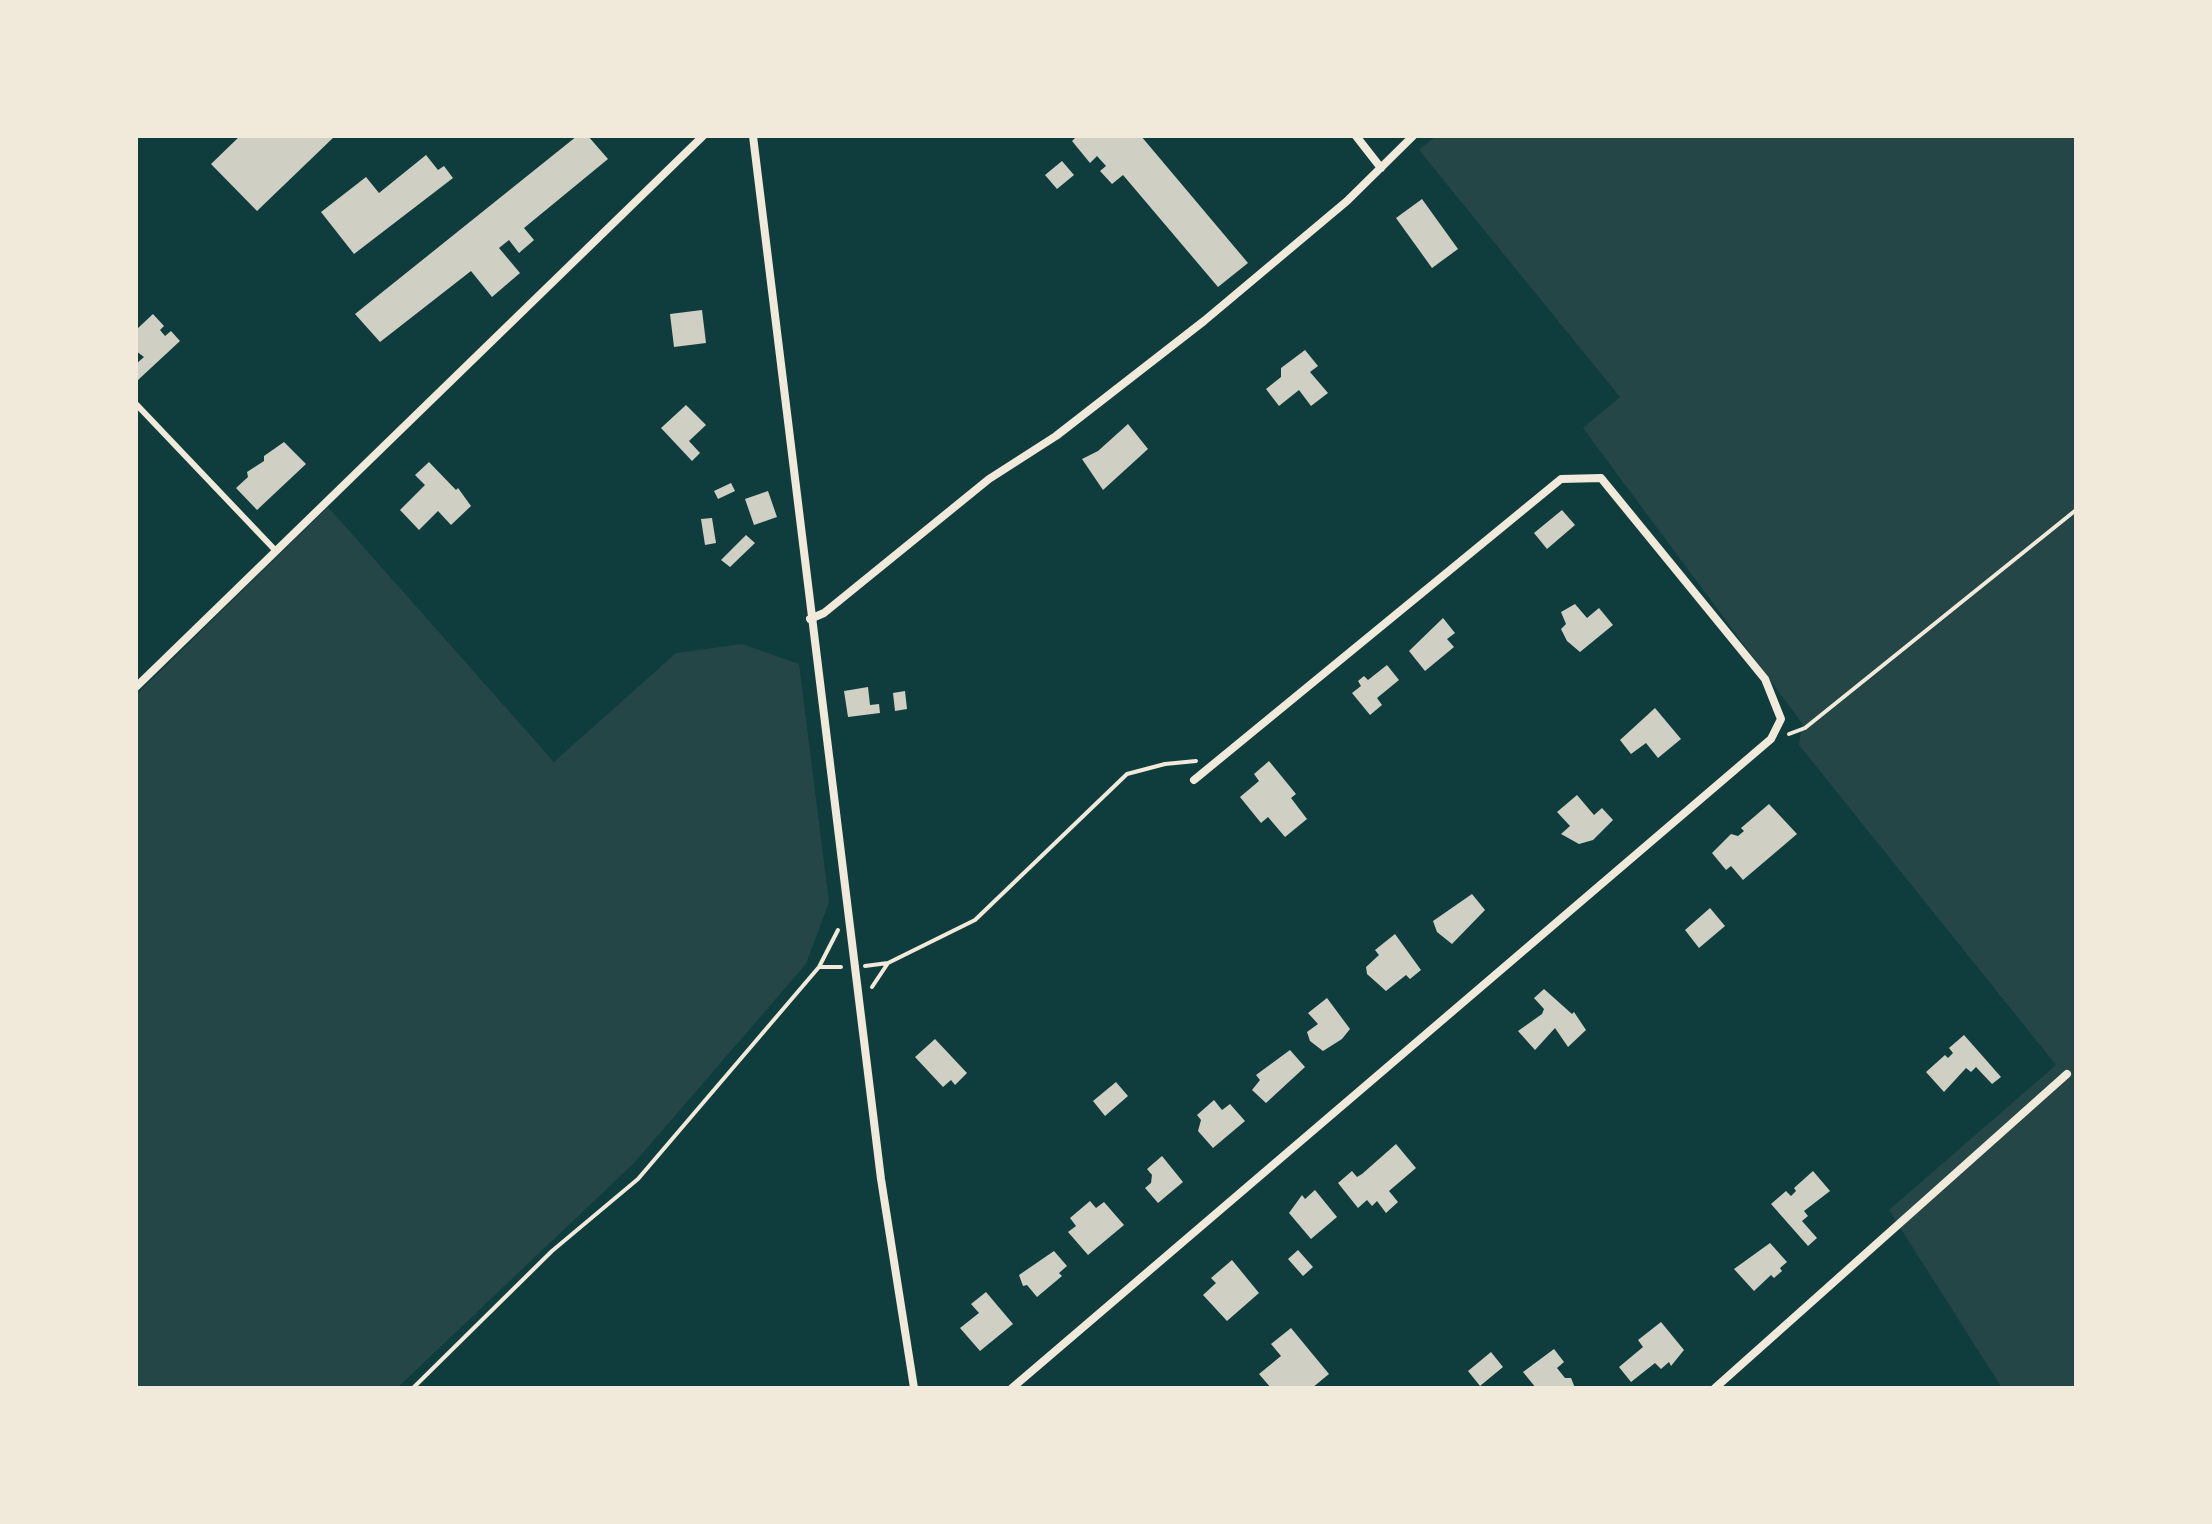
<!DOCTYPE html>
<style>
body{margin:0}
#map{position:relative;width:2212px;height:1524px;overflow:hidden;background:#0f3d3e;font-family:Barlow,sans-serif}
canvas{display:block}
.frame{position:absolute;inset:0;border:138px solid #f1e9da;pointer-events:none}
</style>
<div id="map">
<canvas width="2212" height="1524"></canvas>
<div class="frame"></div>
</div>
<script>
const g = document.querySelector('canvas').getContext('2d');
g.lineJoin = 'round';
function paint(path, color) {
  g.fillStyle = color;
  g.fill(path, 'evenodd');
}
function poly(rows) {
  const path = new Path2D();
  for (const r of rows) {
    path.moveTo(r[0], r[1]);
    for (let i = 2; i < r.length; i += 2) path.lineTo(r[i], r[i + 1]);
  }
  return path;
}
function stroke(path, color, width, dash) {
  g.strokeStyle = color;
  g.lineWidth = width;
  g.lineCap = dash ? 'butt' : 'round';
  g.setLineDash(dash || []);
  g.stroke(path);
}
paint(poly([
 [1436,136,2076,136,2076,1388,2002,1388,1889,1210,2056,1065,1799,745,1802,723,1583,428,1620,397,1419,150],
 [328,507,554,762,676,653,742,644,799,664,829,902,806,964,634,1163,397,1388,136,1388,136,695]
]), '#244646');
paint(poly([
 [240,136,335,136,257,211,211,164],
 [577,136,588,136,608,159,524,228,534,240,519,253,509,240,499,248,520,273,492,297,471,271,380,342,355,314],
 [1077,136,1141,136,1248,263,1218,287,1123,175,1112,184,1100,171,1106,166,1097,156,1090,163,1072,141],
 [426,155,438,170,444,166,453,178,354,254,321,212,366,177,379,193],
 [1062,161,1074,175,1057,189,1045,175],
 [1422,199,1458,249,1432,268,1396,218],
 [702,310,706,343,674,347,670,314],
 [153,314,164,326,160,330,165,336,171,331,180,341,138,380,136,364,144,357,136,351,136,330],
 [1305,350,1318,366,1310,372,1328,393,1311,406,1299,390,1279,406,1266,389,1281,377,1281,368],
 [686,405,706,425,689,441,700,453,692,461,661,428],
 [1128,424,1148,449,1103,490,1082,459,1098,451],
 [284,442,306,464,257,510,236,488,248,477,247,472,264,461,264,456],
 [429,462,456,490,458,488,471,506,451,525,438,511,419,530,400,510,425,485,415,475],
 [731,483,735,491,718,499,714,491],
 [768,491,777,517,754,525,745,499],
 [1562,510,1575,525,1547,549,1534,533],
 [712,518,716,543,705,545,701,519],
 [746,535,755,543,730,567,721,560],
 [1575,604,1587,618,1599,608,1613,625,1580,652,1567,641,1561,629,1566,624,1561,612],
 [1443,618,1455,633,1447,639,1454,647,1425,671,1409,651],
 [1387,665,1399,680,1377,698,1382,705,1370,715,1352,693,1361,686,1358,681,1364,676,1368,680],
 [868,687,870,705,879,704,880,713,848,717,844,691],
 [905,691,907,709,895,711,893,693],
 [1655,708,1681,739,1658,758,1646,743,1631,754,1620,740],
 [1269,761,1296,794,1291,798,1307,819,1285,837,1268,817,1261,823,1240,797,1259,781,1254,774],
 [1577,795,1594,815,1602,808,1613,820,1593,840,1579,844,1561,834,1570,826,1557,812],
 [1769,804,1797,834,1743,880,1731,866,1726,870,1712,853,1731,834,1738,836,1744,831,1741,828],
 [1472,894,1485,910,1452,944,1437,932,1433,921],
 [1710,908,1725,926,1699,948,1685,930],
 [1395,934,1421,970,1410,979,1406,975,1386,991,1367,974,1366,967,1379,955,1375,950],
 [1544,989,1572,1014,1574,1012,1586,1030,1568,1047,1555,1028,1535,1050,1518,1031,1542,1014,1544,1009,1534,998],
 [1327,998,1350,1029,1342,1039,1323,1051,1310,1041,1307,1032,1318,1024,1308,1013],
 [1964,1035,2001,1077,1992,1084,1976,1067,1971,1072,1966,1068,1944,1092,1926,1072,1945,1055,1948,1058,1953,1053,1949,1048],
 [935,1039,967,1073,955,1085,951,1080,943,1087,915,1057],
 [1290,1050,1305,1067,1266,1103,1252,1090,1260,1080,1256,1075],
 [1116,1082,1128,1096,1105,1116,1093,1101],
 [1214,1100,1222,1110,1230,1104,1245,1121,1213,1148,1198,1131,1201,1120,1197,1115],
 [1396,1144,1416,1168,1389,1191,1398,1202,1386,1213,1377,1201,1372,1206,1367,1200,1358,1208,1338,1183,1352,1171,1357,1177,1362,1174],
 [1162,1156,1183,1182,1158,1203,1145,1188,1151,1183,1152,1175,1147,1169],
 [1813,1171,1830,1191,1804,1211,1808,1216,1802,1221,1817,1238,1808,1246,1771,1204,1786,1191,1791,1196,1796,1191,1794,1188],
 [1315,1190,1337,1217,1311,1239,1289,1213,1302,1195,1305,1199],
 [1090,1201,1096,1208,1104,1202,1124,1225,1088,1255,1068,1232,1076,1226,1070,1218],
 [1770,1243,1787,1262,1780,1268,1782,1271,1774,1278,1771,1275,1754,1291,1734,1269],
 [1298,1250,1313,1267,1303,1276,1288,1259],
 [1054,1251,1067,1266,1059,1273,1062,1276,1037,1297,1027,1285,1023,1286,1019,1275],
 [1232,1260,1259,1293,1227,1321,1203,1295,1216,1283,1211,1278],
 [986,1292,1013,1324,980,1351,960,1328,979,1313,971,1304],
 [1661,1322,1684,1350,1671,1366,1669,1362,1661,1369,1655,1363,1631,1382,1619,1367,1643,1347,1638,1340],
 [1291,1328,1329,1374,1312,1388,1271,1388,1259,1374,1281,1356,1271,1344],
 [1554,1349,1564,1362,1557,1368,1565,1378,1571,1378,1575,1388,1536,1388,1523,1372],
 [1491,1352,1503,1367,1480,1386,1468,1371]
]), '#cfcfc3');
stroke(poly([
 [1789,734,1805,728,2076,510],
 [865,966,888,963],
 [819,967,841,967],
 [872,987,888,963,975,920,1127,774,1165,764,1196,761],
 [413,1388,552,1251,638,1179,819,967,838,930]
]), '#f1e9da', 4);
stroke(poly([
 [136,404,275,550]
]), '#f1e9da', 6);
stroke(poly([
 [753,136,881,1179,914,1388],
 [1356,136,1381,168],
 [810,619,824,613,989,479,1056,436,1204,321,1347,201,1413,136],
 [136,687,703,136],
 [1012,1388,1771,739,1781,719,1765,679,1601,478,1561,479,1194,780],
 [1715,1388,2067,1074]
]), '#f1e9da', 8);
</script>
